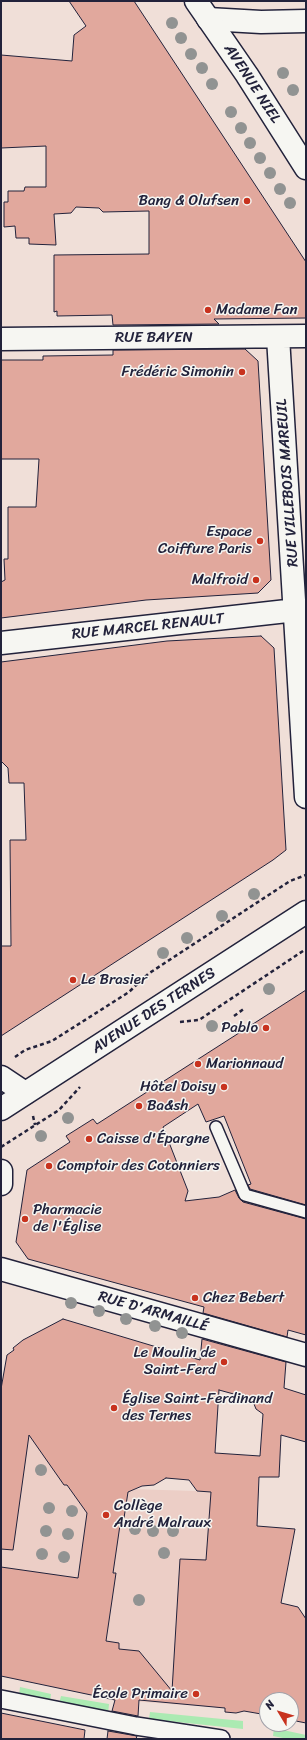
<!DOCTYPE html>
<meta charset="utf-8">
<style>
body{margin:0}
#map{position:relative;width:307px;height:1740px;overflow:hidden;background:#f0dfd8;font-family:Sriracha,sans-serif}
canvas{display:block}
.frame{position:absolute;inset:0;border:2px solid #22223b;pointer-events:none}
.north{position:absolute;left:259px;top:1692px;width:40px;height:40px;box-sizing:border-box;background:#f6f6f2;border:1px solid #a1a1a9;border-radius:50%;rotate:308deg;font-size:11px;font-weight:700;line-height:16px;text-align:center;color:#22223b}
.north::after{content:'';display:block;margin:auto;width:14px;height:18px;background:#c8321e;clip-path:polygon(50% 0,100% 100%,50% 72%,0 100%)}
</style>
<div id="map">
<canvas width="307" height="1740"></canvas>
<div class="frame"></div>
<div class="north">N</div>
</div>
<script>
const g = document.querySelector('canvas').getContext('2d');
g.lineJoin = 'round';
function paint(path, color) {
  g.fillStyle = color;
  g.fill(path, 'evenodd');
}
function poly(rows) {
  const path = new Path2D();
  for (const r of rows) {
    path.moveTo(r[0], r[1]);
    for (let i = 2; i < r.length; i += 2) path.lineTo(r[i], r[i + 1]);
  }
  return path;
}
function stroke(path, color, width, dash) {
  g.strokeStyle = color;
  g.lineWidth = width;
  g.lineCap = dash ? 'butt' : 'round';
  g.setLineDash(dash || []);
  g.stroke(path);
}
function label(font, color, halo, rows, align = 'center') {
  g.font = font + ' Sriracha,sans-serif';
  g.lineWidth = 3;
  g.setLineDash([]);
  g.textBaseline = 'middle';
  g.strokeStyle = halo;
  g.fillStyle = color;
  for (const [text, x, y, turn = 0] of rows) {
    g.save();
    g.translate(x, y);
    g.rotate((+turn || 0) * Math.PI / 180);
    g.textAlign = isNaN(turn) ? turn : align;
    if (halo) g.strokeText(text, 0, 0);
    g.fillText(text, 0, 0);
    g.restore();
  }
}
paint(poly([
 [1,1397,129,1489,197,1491,239,1494,225,1708,115,1700,119,1643,1,1626]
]), '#eccec6');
paint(poly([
 [20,1687,51,1694,50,1702,19,1696],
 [61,1696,109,1704,108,1714,59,1704],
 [150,1712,243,1721,243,1729,149,1719],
 [274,1728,306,1735,306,1739,288,1739,273,1736]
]), '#abeab2');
const building = poly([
 [69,1,134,1,306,262,306,318,214,319,219,324,113,325,112,315,57,316,57,311,54,312,54,255,149,254,149,211,103,212,99,208,76,207,71,213,54,214,56,245,29,244,29,238,16,238,15,226,4,227,4,202,8,202,8,191,24,191,25,187,46,187,46,146,1,148,1,55,72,61,74,35,86,26,69,1],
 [245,349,258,361,271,580,258,593,146,600,1,618,1,582,5,580,4,559,8,559,8,507,36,507,39,459,1,459,1,360,43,360,43,356,113,355,113,350,245,349],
 [261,636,274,648,286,850,273,860,1,1036,1,946,11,946,10,840,26,840,24,783,9,783,8,768,1,761,1,662,167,641,261,636],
 [306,990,306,1205,250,1189,248,1185,251,1184,224,1116,206,1122,198,1104,163,1127,188,1191,185,1201,219,1197,235,1190,239,1198,243,1202,306,1219,306,1335,288,1330,287,1337,203,1313,204,1307,28,1259,16,1242,27,1170,70,1142,66,1136,93,1119,97,1124,306,990],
 [63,1319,200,1360,202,1339,286,1362,284,1388,306,1395,306,1442,281,1435,279,1477,259,1477,257,1526,295,1529,281,1603,298,1607,306,1619,306,1723,291,1720,291,1700,267,1700,267,1715,244,1711,236,1713,225,1712,225,1708,139,1700,138,1716,112,1711,115,1700,1,1676,1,1567,78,1578,87,1513,67,1485,64,1485,29,1435,13,1550,1,1549,1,1389,7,1355,14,1350,13,1348,23,1340,63,1319],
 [219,1390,252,1399,256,1409,263,1414,260,1456,215,1453,219,1390],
 [166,1478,189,1480,197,1491,211,1492,206,1560,180,1559,172,1691,139,1651,119,1649,119,1643,106,1641,116,1573,113,1573,121,1518,124,1518,128,1492,142,1486,154,1485,166,1478],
 [1,1713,85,1730,84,1739,1,1739,1,1713],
 [108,1731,137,1736,136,1739,107,1739,108,1731]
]);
paint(building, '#e1a89d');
stroke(building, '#22223b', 1);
const service = poly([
 [216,1127,245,1195,306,1212]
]);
const pedestrian = poly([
 [1,1699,136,1726,221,1739]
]);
const minor = poly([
 [208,19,261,22,306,21],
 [278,337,306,797],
 [1,339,306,336],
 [1,643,296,610],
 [1,1077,25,1093],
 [1,1171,1,1184],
 [1,1269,306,1355]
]);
const secondary = poly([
 [196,1,247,75,306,168],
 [1,1109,306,912]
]);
stroke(service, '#22223b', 14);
stroke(pedestrian, '#22223b', 20);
stroke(minor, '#22223b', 25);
stroke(secondary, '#22223b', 25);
stroke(poly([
 [234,1016,245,1008],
 [180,1022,199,1020,306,949],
 [15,1057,25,1050,52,1041,129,992,148,974,290,881,306,875],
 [33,1116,35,1125],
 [1,1147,59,1110,80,1087]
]), '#22223b', 2.5, [4, 3]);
stroke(service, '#f6f6f2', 11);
stroke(pedestrian, '#f6f6f2', 17);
stroke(minor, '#f6f6f2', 22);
stroke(secondary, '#f6f6f2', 22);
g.fillStyle = '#919392';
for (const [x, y] of [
 [172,23],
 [181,38],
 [191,54],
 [202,68],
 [283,73],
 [212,84],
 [293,90],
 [231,112],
 [241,128],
 [250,143],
 [260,158],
 [270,173],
 [280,189],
 [290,203],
 [254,894],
 [222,916],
 [187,938],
 [163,953],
 [269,989],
 [212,1026],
 [68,1118],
 [41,1136],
 [71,1303],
 [99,1311],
 [126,1319],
 [155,1326],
 [182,1333],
 [41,1470],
 [49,1508],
 [72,1511],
 [135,1529],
 [46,1531],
 [153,1531],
 [173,1531],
 [68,1534],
 [164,1553],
 [42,1554],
 [64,1557],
 [139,1600]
]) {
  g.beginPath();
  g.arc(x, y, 6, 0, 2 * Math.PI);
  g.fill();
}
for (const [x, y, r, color] of [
 [247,201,4,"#c8321e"],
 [208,310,4,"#c8321e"],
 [242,372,4,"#c8321e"],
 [260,541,4,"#c8321e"],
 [256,580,4,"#c8321e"],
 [73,980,4,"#c8321e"],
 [266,1028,4,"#c8321e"],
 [198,1064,4,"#c8321e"],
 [224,1087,4,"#c8321e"],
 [139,1106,4,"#c8321e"],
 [89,1139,4,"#c8321e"],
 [49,1166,4,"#c8321e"],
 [25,1219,4,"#c8321e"],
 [195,1298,4,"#c8321e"],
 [224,1362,4,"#c8321e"],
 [114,1408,4,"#c8321e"],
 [106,1515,4,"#c8321e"],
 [196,1694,4,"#c8321e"]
]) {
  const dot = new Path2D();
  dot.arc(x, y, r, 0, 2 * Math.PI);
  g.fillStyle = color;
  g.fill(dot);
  stroke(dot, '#f6f6f2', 1.5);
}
label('15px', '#22223b', '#f6f6f2', [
 ["AVENUE NIEL",252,84,57],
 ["RUE BAYEN",154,338],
 ["RUE VILLEBOIS MAREUIL",288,483,-94],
 ["RUE MARCEL RENAULT",148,627,-6],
 ["AVENUE DES TERNES",154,1011,-33],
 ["RUE D'ARMAILLÉ",153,1312,16]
]);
label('15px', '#22223b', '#f6f6f2', [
 ["Bang & Olufsen",239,201,"right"],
 ["Madame Fan",216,310],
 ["Frédéric Simonin",234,372,"right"],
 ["Espace",252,532,"right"],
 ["Coiffure Paris",252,549,"right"],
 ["Malfroid",248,580,"right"],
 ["Le Brasier",81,980],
 ["Pablo",258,1028,"right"],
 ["Marionnaud",206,1064],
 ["Hôtel Doisy",216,1087,"right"],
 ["Ba&sh",147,1106],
 ["Caisse d'Épargne",97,1139],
 ["Comptoir des Cotonniers",57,1166],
 ["Pharmacie",33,1210],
 ["de l'Église",33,1227],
 ["Chez Bebert",203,1298],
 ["Le Moulin de",216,1353,"right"],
 ["Saint-Ferd",216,1370,"right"],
 ["Église Saint-Ferdinand",122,1399],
 ["des Ternes",122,1416],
 ["Collège",114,1506],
 ["André Malraux",114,1523],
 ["École Primaire",188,1694,"right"]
], 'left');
</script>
